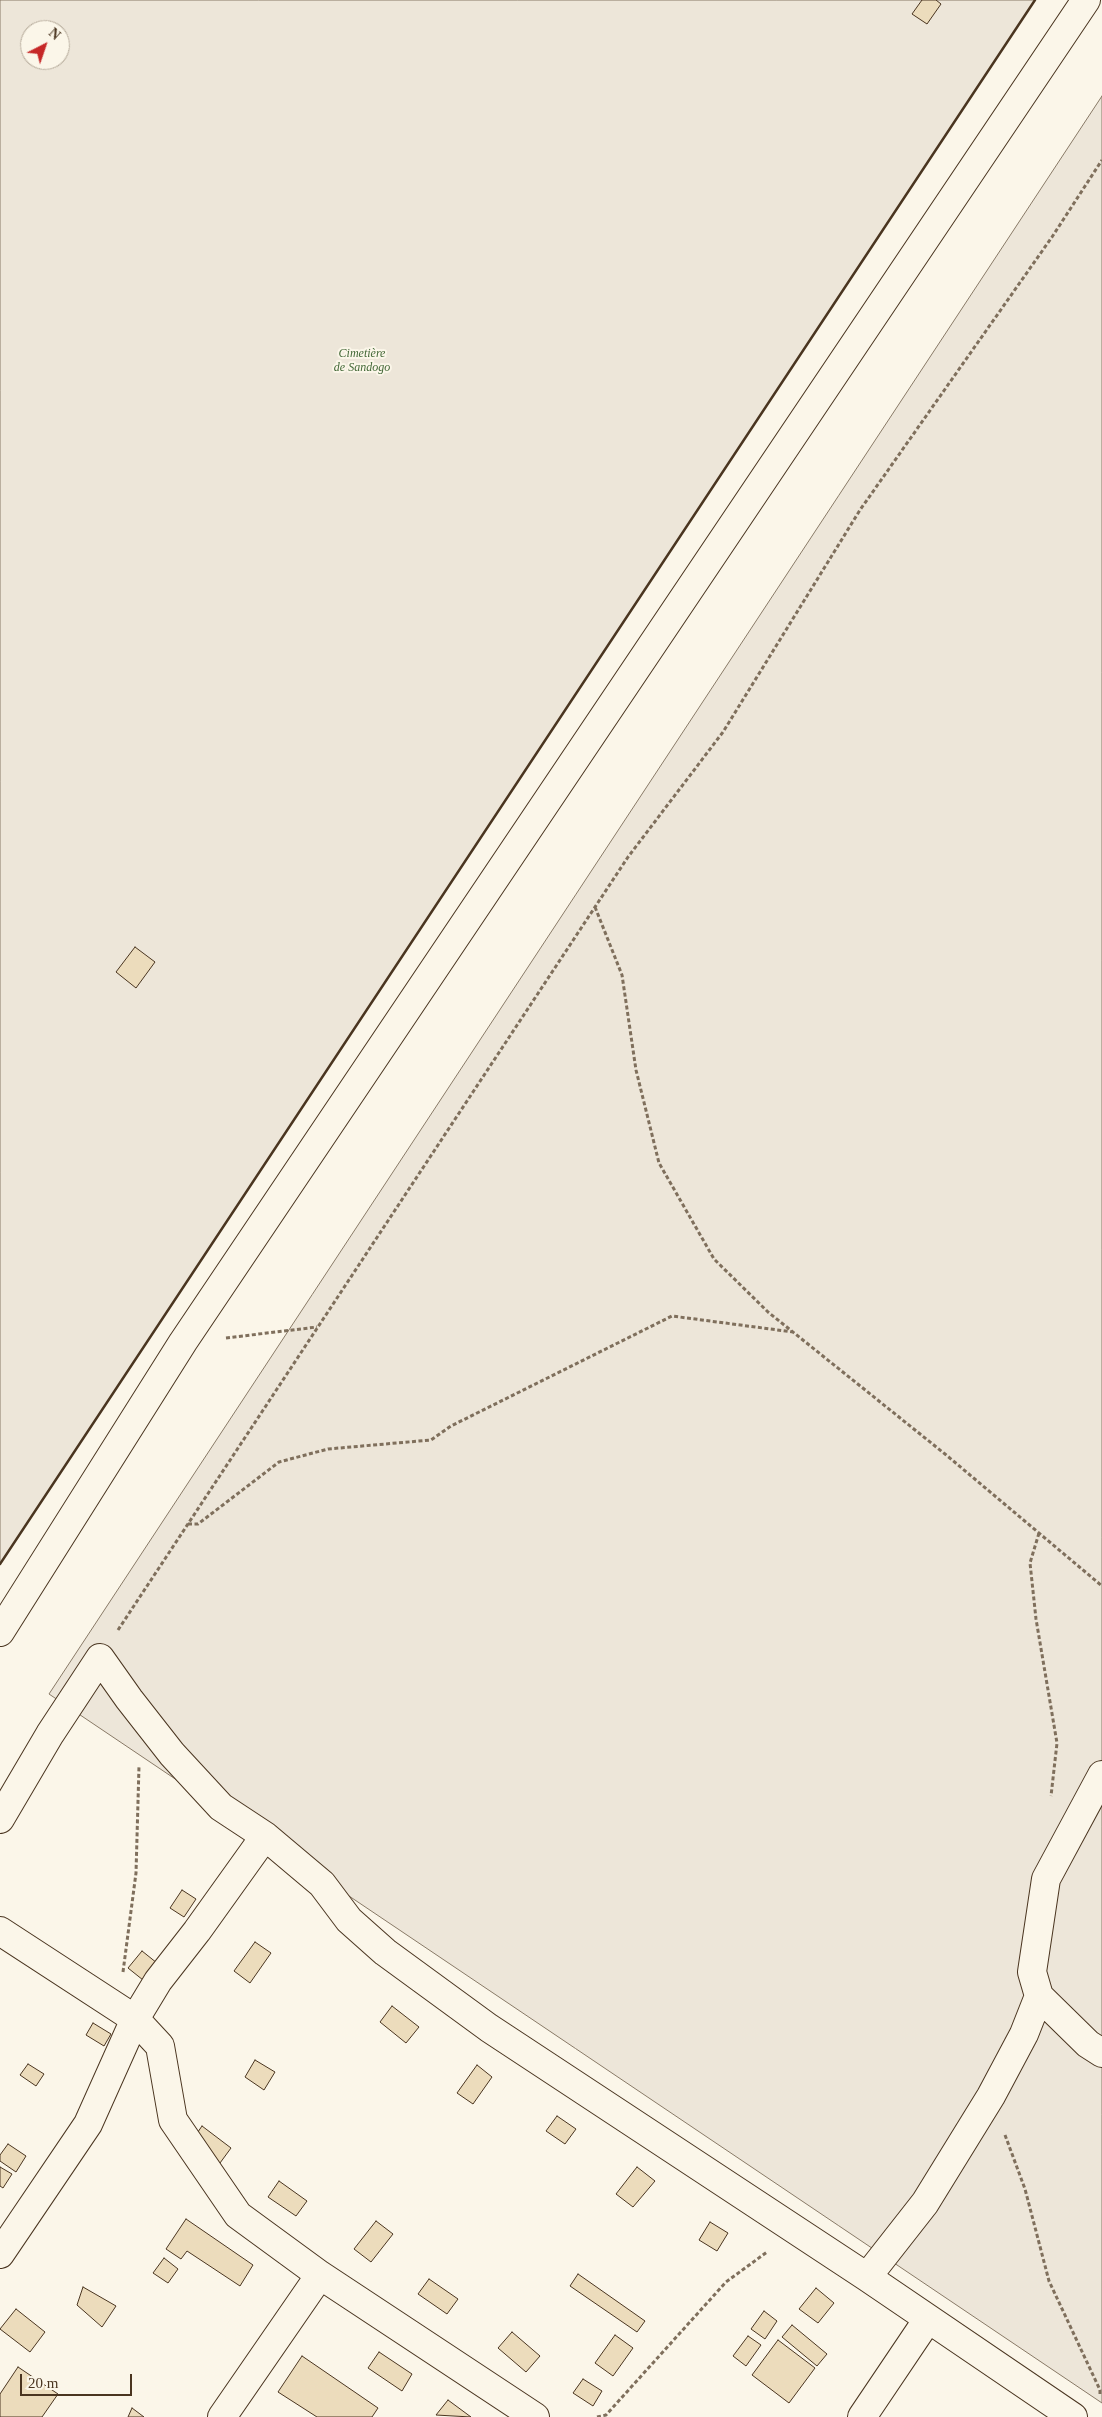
<!DOCTYPE html>
<meta charset="utf-8">
<style>
body{margin:0}
#map{position:relative;width:1102px;height:2417px;overflow:hidden;background:#fbf6e9;font-family:"Times New Roman",serif}
canvas{display:block}
.north{position:absolute;left:20px;top:20px;width:50px;height:50px;box-sizing:border-box;background:#fbf6e9;border:1px solid #b4a999;border-radius:50%;rotate:41deg;font-size:14px;font-weight:700;line-height:20px;text-align:center;color:#4a3520}
.north::after{content:'';display:block;margin:auto;width:18px;height:22px;background:#c62828;clip-path:polygon(50% 0,100% 100%,50% 72%,0 100%)}
.scale{position:absolute;left:20px;top:2374px;width:112px;height:22px;box-sizing:border-box;border:2px solid #4a3520;border-top:0;padding-left:6px;font-size:15px;line-height:18px;white-space:nowrap;color:#4a3520;-webkit-text-stroke:4px #fbf6e9;paint-order:stroke}
</style>
<div id="map">
<canvas width="1102" height="2417"></canvas>
<div class="north">N</div>
<div class="scale">20 m</div>
</div>
<script>
const g = document.querySelector('canvas').getContext('2d');
g.lineJoin = 'round';
function paint(path, color) {
  g.fillStyle = color;
  g.fill(path, 'evenodd');
}
function poly(rows) {
  const path = new Path2D();
  for (const r of rows) {
    path.moveTo(r[0], r[1]);
    for (let i = 2; i < r.length; i += 2) path.lineTo(r[i], r[i + 1]);
  }
  return path;
}
function stroke(path, color, width, dash) {
  g.strokeStyle = color;
  g.lineWidth = width;
  g.lineCap = dash ? 'butt' : 'round';
  g.setLineDash(dash || []);
  g.stroke(path);
}
function label(font, color, halo, rows, align = 'center') {
  g.font = font + ' "Times New Roman",serif';
  g.lineWidth = 4;
  g.setLineDash([]);
  g.textBaseline = 'middle';
  g.strokeStyle = halo;
  g.fillStyle = color;
  for (const [text, x, y, turn = 0] of rows) {
    g.save();
    g.translate(x, y);
    g.rotate((+turn || 0) * Math.PI / 180);
    g.textAlign = isNaN(turn) ? turn : align;
    if (halo) g.strokeText(text, 0, 0);
    g.fillText(text, 0, 0);
    g.restore();
  }
}
const green = poly([
 [0,0,1035,0,0,1564,0,0],
 [30,30,60,30,60,60,30,60,30,30],
 [1102,96,1102,2403,49,1694,1102,96]
]);
paint(green, '#ede6d9');
stroke(green, '#887966', 1);
const building = poly([
 [922,0,936,0,941,4,927,24,912,14,922,0],
 [135,947,155,962,136,988,116,972,135,947],
 [182,1890,196,1899,184,1917,170,1908,182,1890],
 [255,1942,271,1953,250,1983,234,1971,255,1942],
 [142,1951,157,1963,143,1980,128,1968,142,1951],
 [392,2006,419,2027,406,2043,380,2022,392,2006],
 [93,2023,111,2034,104,2046,86,2035,93,2023],
 [255,2060,275,2072,264,2090,245,2077,255,2060],
 [28,2064,44,2074,36,2086,20,2075,28,2064],
 [477,2065,492,2077,473,2104,457,2093,477,2065],
 [557,2116,576,2129,565,2144,546,2131,557,2116],
 [202,2126,231,2148,220,2163,191,2142,202,2126],
 [8,2144,26,2156,16,2172,0,2161,0,2155,8,2144],
 [0,2167,12,2174,3,2188,0,2186,0,2167],
 [637,2167,655,2181,633,2207,616,2194,637,2167],
 [279,2181,307,2201,296,2216,268,2197,279,2181],
 [186,2219,253,2265,240,2286,187,2251,181,2259,166,2249,186,2219],
 [376,2221,393,2234,371,2262,354,2249,376,2221],
 [710,2222,728,2233,717,2251,699,2240,710,2222],
 [164,2258,178,2269,168,2283,153,2273,164,2258],
 [578,2274,645,2321,637,2332,570,2286,578,2274],
 [429,2279,458,2299,447,2314,418,2294,429,2279],
 [83,2287,116,2306,102,2327,77,2305,83,2287],
 [816,2288,834,2303,818,2323,799,2309,816,2288],
 [16,2309,45,2332,30,2352,0,2329,16,2309],
 [764,2311,777,2321,765,2339,751,2329,764,2311],
 [792,2325,827,2354,817,2366,782,2337,792,2325],
 [512,2332,540,2356,526,2372,498,2348,512,2332],
 [615,2335,633,2348,613,2376,595,2363,615,2335],
 [748,2336,761,2345,746,2366,733,2356,748,2336],
 [778,2340,815,2368,789,2403,752,2375,778,2340],
 [379,2352,412,2374,402,2391,368,2368,379,2352],
 [302,2356,378,2408,372,2417,317,2417,278,2392,302,2356],
 [18,2367,58,2394,42,2417,0,2417,0,2394,18,2367],
 [583,2379,602,2391,593,2406,573,2393,583,2379],
 [448,2400,471,2417,436,2415,448,2400],
 [132,2408,144,2417,128,2417,132,2408]
]);
paint(building, '#ecdcbc');
stroke(building, '#4a3520', 1);
const minor = poly([
 [0,1632,183,1342,1086,0],
 [0,1819,50,1734,100,1658,129,1699,172,1754,221,1807,265,1836,322,1884,349,1920,385,1952,489,2028,867,2277,1073,2417],
 [0,1931,135,2019,160,2046,173,2120,238,2215,320,2275,535,2417],
 [1039,1996,1088,2044,1102,2053],
 [0,2254,88,2124,135,2019,158,1981,197,1931,265,1836],
 [867,2277,925,2203,991,2096,1024,2034,1039,1996,1032,1972,1046,1879,1102,1775],
 [222,2417,320,2275],
 [862,2417,928,2319]
]);
stroke(minor, '#4a3520', 30);
stroke(poly([
 [595,907,622,975,636,1070,659,1163,714,1259,768,1312,945,1454,1102,1586],
 [226,1338,317,1327],
 [188,1524,198,1524,279,1462,328,1449,431,1440,451,1426,672,1316,793,1332],
 [1039,1533,1030,1563,1036,1619,1057,1743,1051,1796],
 [118,1630,628,857,723,732,860,510,1052,237,1102,160],
 [123,1972,136,1873,139,1766],
 [1005,2135,1025,2189,1049,2281,1100,2390,1100,2396],
 [597,2417,606,2415,726,2282,767,2252]
]), '#7f6f5c', 3, [4, 2.5]);
stroke(minor, '#fbf6e9', 28);
stroke(poly([
 [0,1564,1035,0]
]), '#4a3520', 2.5);
label('italic 12px', '#436837', '#fbf6e9', [
 ["Cimetière",362,354],
 ["de Sandogo",362,368]
]);
</script>
